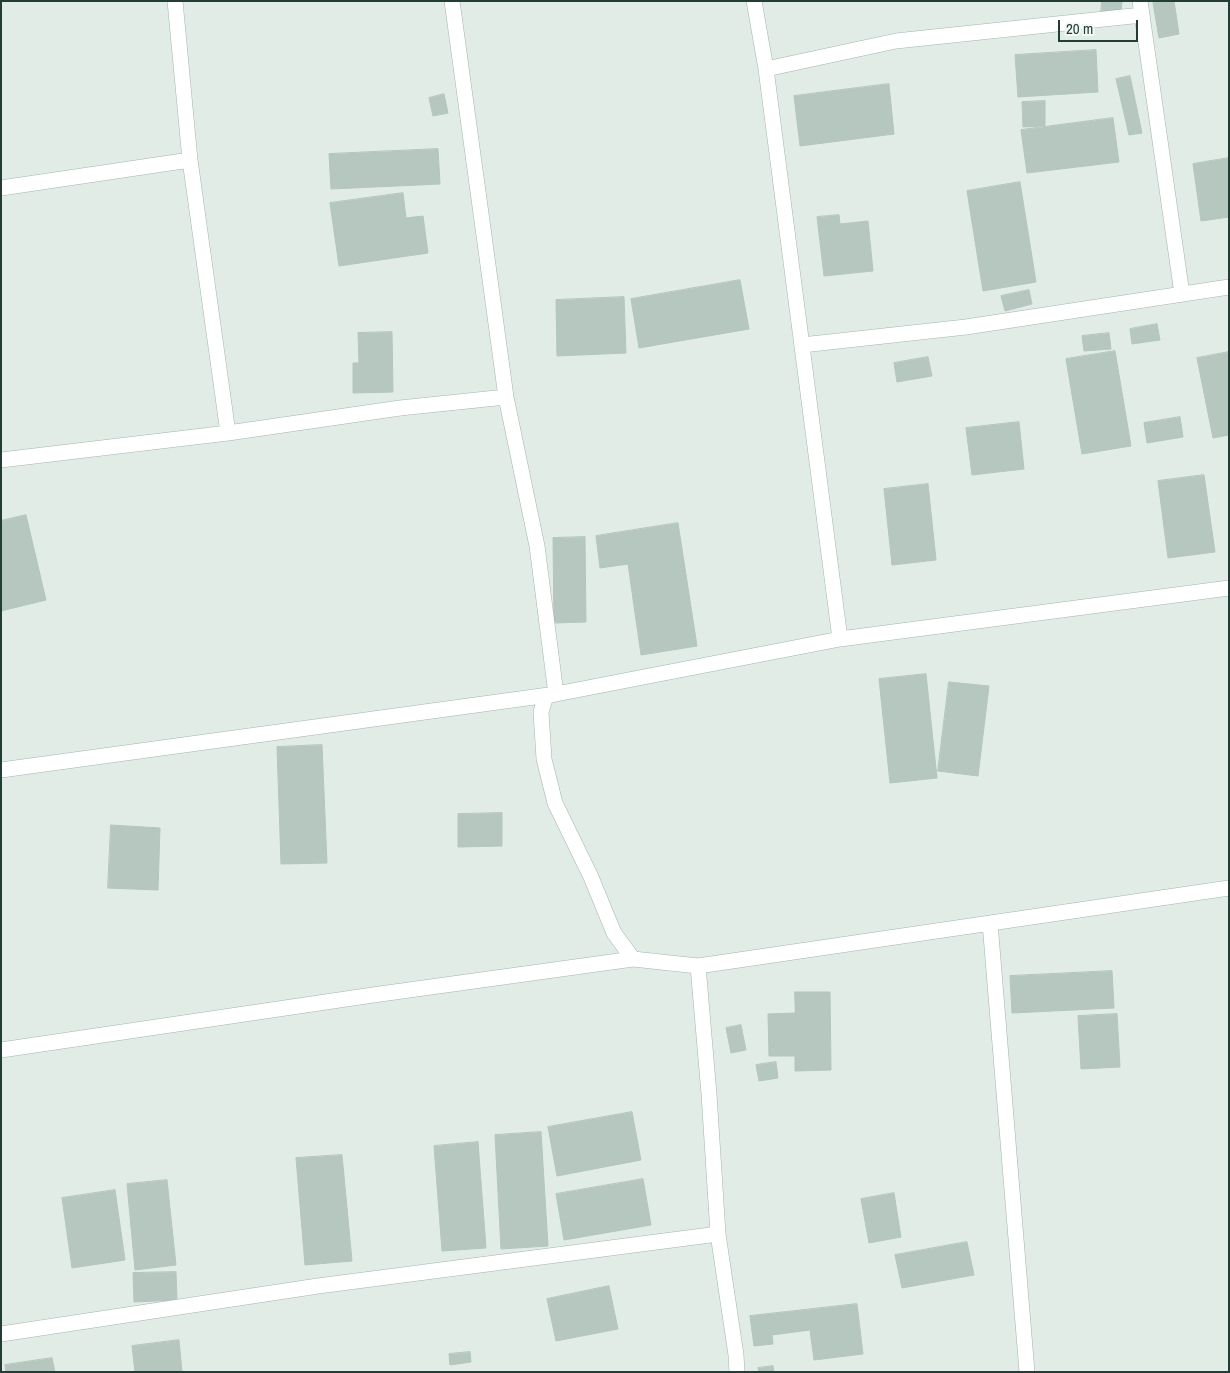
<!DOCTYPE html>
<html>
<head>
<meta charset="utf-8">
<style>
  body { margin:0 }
  #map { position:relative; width:1230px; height:1373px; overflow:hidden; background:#e1ece7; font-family:"Archivo Narrow",sans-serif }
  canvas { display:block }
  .frame { position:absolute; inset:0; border:2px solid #213d35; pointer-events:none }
  .scale { position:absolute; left:1058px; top:20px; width:80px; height:22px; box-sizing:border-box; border:2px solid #213d35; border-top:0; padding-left:6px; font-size:15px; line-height:18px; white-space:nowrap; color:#213d35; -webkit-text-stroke:4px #f2f8f5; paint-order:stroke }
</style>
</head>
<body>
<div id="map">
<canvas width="1230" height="1373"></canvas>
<div class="frame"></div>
<div class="scale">20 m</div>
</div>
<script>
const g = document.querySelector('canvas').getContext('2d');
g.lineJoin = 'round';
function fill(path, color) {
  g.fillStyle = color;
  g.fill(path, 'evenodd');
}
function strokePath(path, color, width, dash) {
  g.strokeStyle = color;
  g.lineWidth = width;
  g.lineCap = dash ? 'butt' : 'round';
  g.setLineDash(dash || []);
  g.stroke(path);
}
const building = new Path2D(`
  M 1102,1 L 1122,1 L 1121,14 L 1101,13 Z
  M 1160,1 L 1174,1 L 1179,34 L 1159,38 L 1153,3 Z
  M 1096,50 L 1098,92 L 1018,97 L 1015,55 Z
  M 1130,76 L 1142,133 L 1129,135 L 1116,79 Z
  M 889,84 L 894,134 L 800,146 L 794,96 Z
  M 444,94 L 448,113 L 433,116 L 429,98 Z
  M 1045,101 L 1045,126 L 1023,127 L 1022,102 Z
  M 1113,118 L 1119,162 L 1027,173 L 1021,130 Z
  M 438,149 L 440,184 L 331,189 L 329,154 Z
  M 1229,158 L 1229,217 L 1201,221 L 1193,164 Z
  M 1020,182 L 1036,282 L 983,291 L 967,191 Z
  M 403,193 L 406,218 L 423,216 L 428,253 L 339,266 L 330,203 Z
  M 839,215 L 840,224 L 868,221 L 873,271 L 824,276 L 817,217 Z
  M 740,280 L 749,329 L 639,348 L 631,299 Z
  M 1029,290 L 1032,304 L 1005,311 L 1001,296 Z
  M 624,297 L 626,353 L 557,356 L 556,300 Z
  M 1157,324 L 1160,340 L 1132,344 L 1130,329 Z
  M 392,332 L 393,392 L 353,393 L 353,363 L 359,363 L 358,333 Z
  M 1109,333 L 1111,349 L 1084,351 L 1082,336 Z
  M 1115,351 L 1131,446 L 1082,454 L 1066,359 Z
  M 1229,352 L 1229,435 L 1213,438 L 1197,358 Z
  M 928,357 L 932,376 L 897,382 L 894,363 Z
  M 1180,417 L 1183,437 L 1147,443 L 1144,423 Z
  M 1019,422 L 1024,469 L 972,475 L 966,428 Z
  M 1204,475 L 1215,552 L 1168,558 L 1158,481 Z
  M 928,484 L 936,560 L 892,565 L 884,489 Z
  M 26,515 L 46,600 L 1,611 L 1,521 Z
  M 678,523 L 697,646 L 641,655 L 628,564 L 600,568 L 596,536 Z
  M 585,537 L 586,622 L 554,623 L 553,538 Z
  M 926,674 L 937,778 L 890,783 L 879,679 Z
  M 949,682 L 989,686 L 978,776 L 938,771 Z
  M 322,745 L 327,863 L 281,864 L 277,747 Z
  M 502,813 L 502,846 L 458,847 L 458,814 Z
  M 111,825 L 160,828 L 158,890 L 108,888 Z
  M 1112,971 L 1114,1008 L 1012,1013 L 1010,976 Z
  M 795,992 L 830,992 L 831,1070 L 795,1071 L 795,1056 L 769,1056 L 768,1014 L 795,1013 Z
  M 1117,1014 L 1120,1067 L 1081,1069 L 1078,1016 Z
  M 741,1025 L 746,1050 L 731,1053 L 726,1028 Z
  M 776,1062 L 778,1078 L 759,1081 L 756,1065 Z
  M 632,1112 L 641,1160 L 557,1176 L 548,1127 Z
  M 541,1132 L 548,1246 L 501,1249 L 495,1135 Z
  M 478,1142 L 486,1248 L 442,1251 L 434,1146 Z
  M 342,1155 L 352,1261 L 305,1265 L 296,1158 Z
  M 643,1179 L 651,1225 L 564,1240 L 556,1194 Z
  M 167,1180 L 176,1265 L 135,1270 L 127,1184 Z
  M 115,1190 L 125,1260 L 72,1268 L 62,1198 Z
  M 894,1193 L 901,1237 L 869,1243 L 861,1199 Z
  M 967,1242 L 974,1275 L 902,1288 L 895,1255 Z
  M 176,1272 L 177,1300 L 134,1302 L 133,1273 Z
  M 609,1286 L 618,1329 L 556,1341 L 547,1299 Z
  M 857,1304 L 863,1354 L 814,1360 L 810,1330 L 772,1335 L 773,1344 L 754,1346 L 750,1316 Z
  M 179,1340 L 182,1372 L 135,1372 L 132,1346 Z
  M 470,1352 L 471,1362 L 450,1365 L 449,1354 Z
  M 52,1358 L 55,1372 L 6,1372 L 5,1365 Z
  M 773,1366 L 774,1372 L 759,1372 L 758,1368 Z`);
const minor = new Path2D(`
  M 175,1 L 190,160 L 228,433
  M 452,1 L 506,397 L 537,546 L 556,694 L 546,696 L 541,712 L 544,759 L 555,803 L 591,877 L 614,933 L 633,959
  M 754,1 L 766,69 L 840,639
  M 1140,1 L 1182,294
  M 766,69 L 896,41 L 1142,15
  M 1,188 L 190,160
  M 802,345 L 966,327 L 1229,287
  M 1,460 L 228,433 L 400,408 L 506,397
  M 1,770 L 556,694 L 840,639 L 1229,588
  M 990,923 L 1027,1372
  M 698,966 L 709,1094 L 718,1234 L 736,1355 L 737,1372
  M 1,1050 L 373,995 L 633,959 L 698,966 L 1229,888
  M 1,1334 L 318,1286 L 718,1234`);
fill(building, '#b6c7c0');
strokePath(building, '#b3c6be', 1);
strokePath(minor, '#a4b4ae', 16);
strokePath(minor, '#fff', 15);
</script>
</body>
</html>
